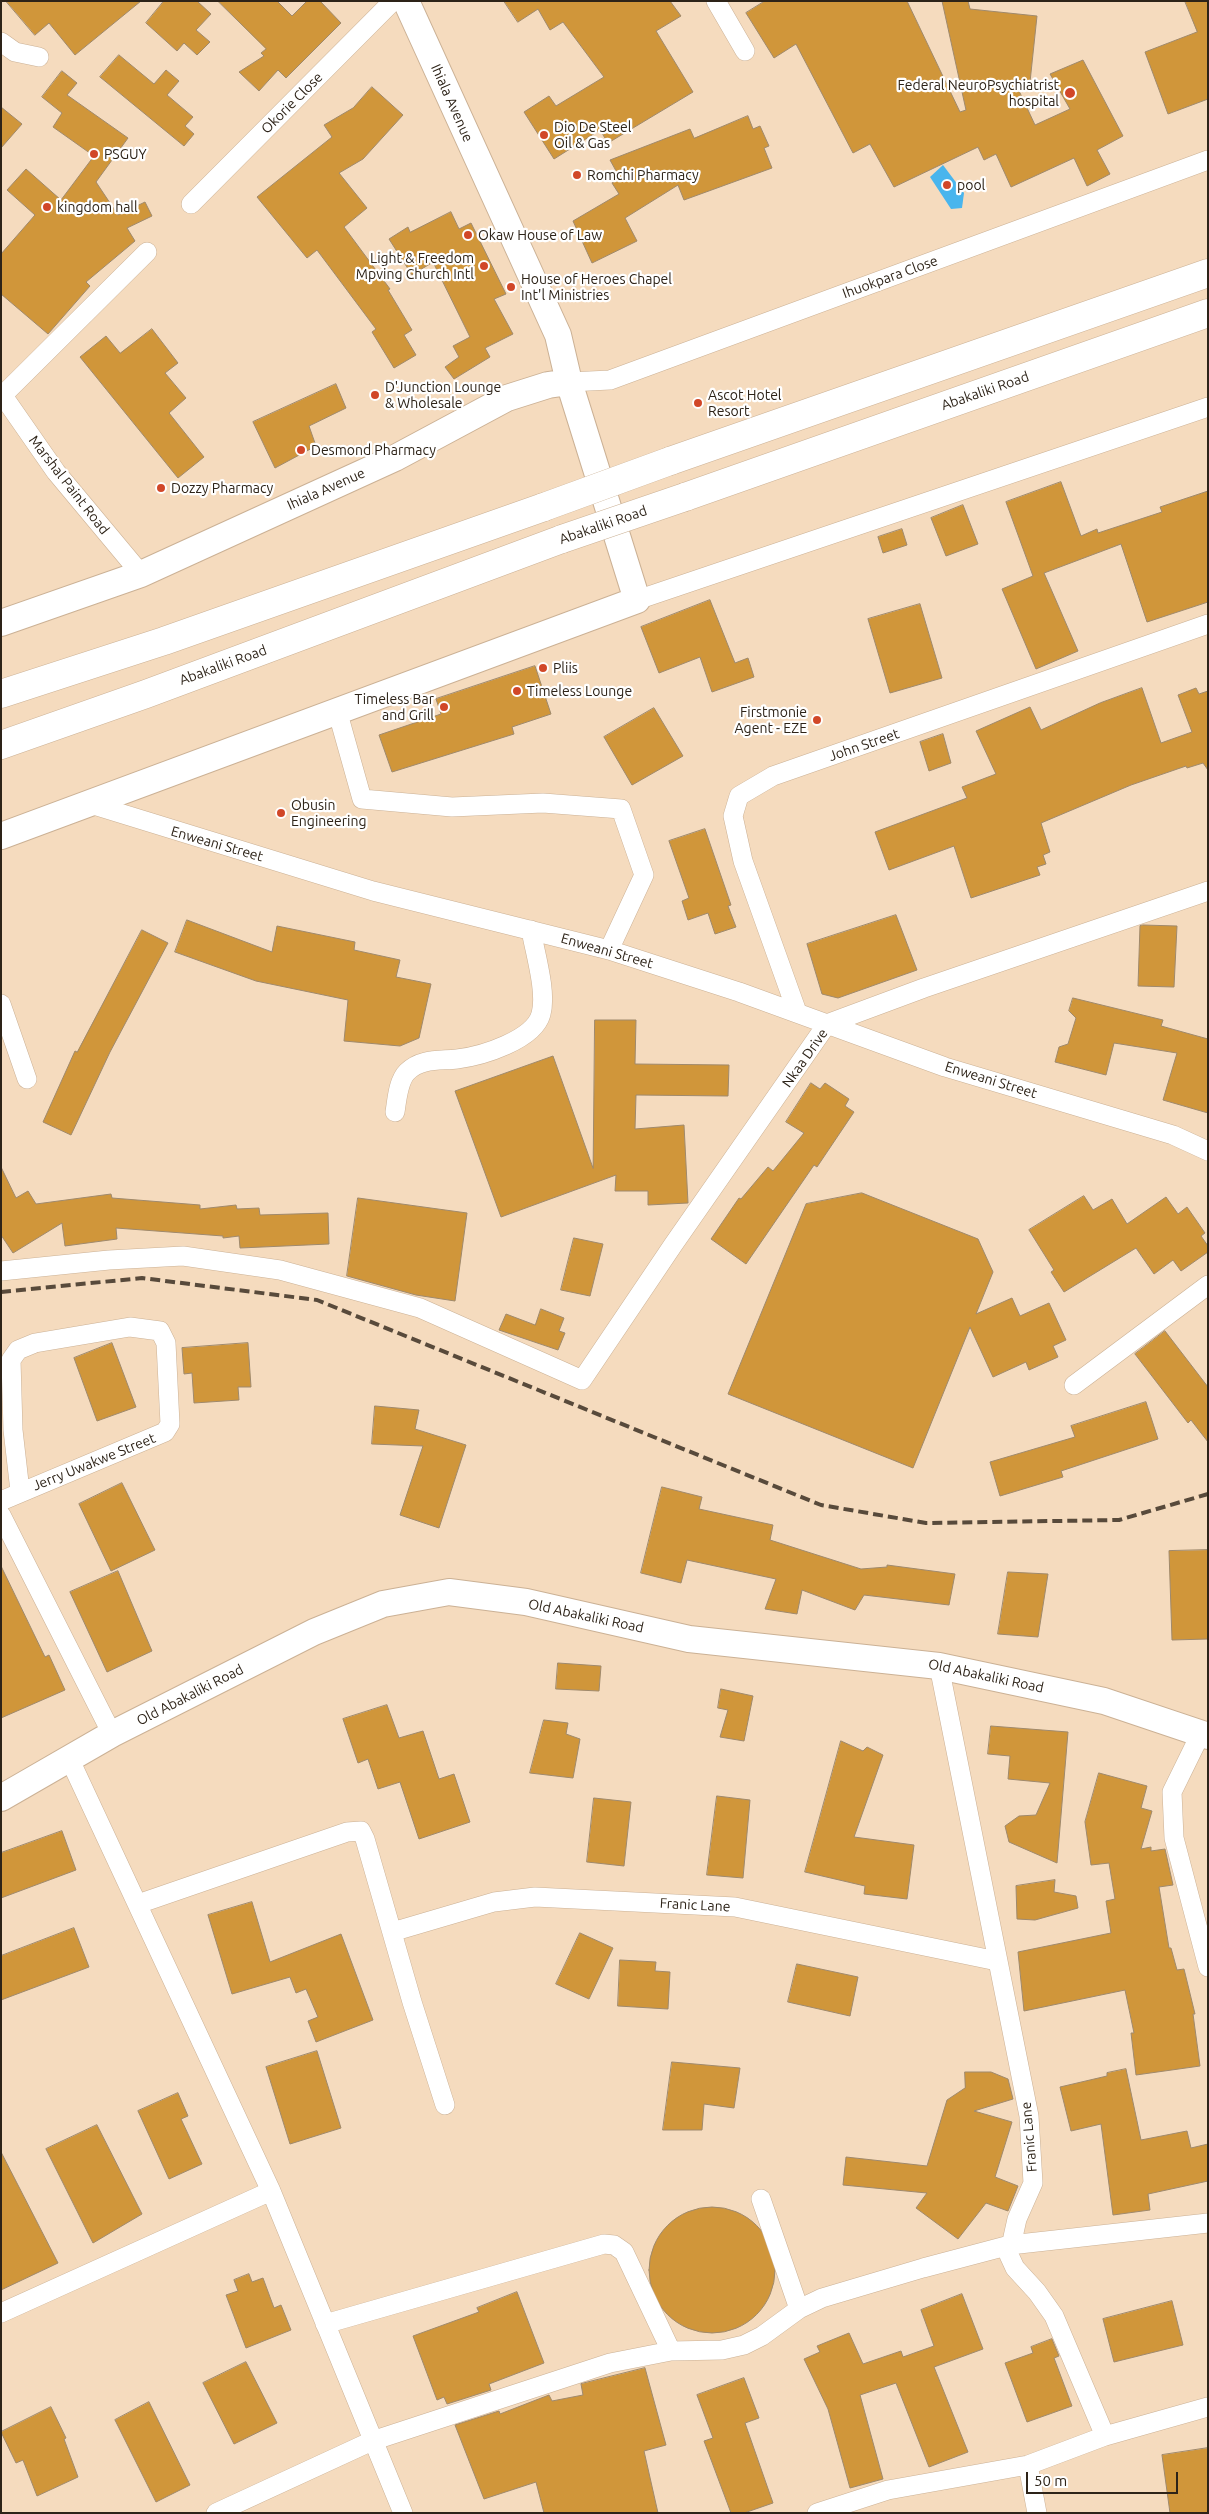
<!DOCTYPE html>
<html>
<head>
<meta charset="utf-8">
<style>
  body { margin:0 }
  #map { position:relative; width:1209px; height:2514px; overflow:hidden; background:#f5dbbe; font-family:Ubuntu,sans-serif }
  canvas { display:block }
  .frame { position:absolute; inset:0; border:2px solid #2d2318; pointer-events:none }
  .scale { position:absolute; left:1026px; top:2472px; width:152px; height:22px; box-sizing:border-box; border:2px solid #2d2318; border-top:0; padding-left:6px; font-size:15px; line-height:18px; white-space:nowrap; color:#2d2318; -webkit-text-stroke:4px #fff; paint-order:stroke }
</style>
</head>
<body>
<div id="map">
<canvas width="1209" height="2514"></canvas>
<div class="frame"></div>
<div class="scale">50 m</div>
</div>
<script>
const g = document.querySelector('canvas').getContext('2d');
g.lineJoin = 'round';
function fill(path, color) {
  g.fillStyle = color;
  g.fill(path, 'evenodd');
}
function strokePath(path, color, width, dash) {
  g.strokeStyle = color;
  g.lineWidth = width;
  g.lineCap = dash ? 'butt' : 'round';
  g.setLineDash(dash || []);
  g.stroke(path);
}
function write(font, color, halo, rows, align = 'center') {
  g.font = font + ' Ubuntu,sans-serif';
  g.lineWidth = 4.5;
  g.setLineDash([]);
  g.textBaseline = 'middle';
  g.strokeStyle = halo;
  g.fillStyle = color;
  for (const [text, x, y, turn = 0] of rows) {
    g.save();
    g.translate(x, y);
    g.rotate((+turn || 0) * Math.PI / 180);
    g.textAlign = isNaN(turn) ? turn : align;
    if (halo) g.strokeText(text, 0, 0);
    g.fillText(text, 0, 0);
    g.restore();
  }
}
const water = new Path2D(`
  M 943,165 L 964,193 L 962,208 L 951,209 L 930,177 Z`);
const building = new Path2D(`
  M 6,1 L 141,1 L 75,55 L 49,23 L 35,35 Z
  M 164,1 L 197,1 L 211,14 L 196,30 L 210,42 L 197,55 L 184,43 L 177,51 L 146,23 Z
  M 218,1 L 277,1 L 292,16 L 307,1 L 320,1 L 341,23 L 286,78 L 278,70 L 259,91 L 239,72 L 264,56 L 261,53 L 266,49 Z
  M 504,1 L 670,1 L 681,16 L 656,31 L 693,92 L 608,143 L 600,130 L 554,159 L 524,112 L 549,96 L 556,106 L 604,77 L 563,22 L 550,30 L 538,9 L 518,22 Z
  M 765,1 L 907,1 L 960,112 L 966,110 L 942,1 L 968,1 L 970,9 L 1037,16 L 1030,82 L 1014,80 L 1035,125 L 1070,109 L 1050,74 L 1083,60 L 1123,136 L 1097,150 L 1110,174 L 1087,186 L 1074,158 L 1011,187 L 996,154 L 984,160 L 978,147 L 894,187 L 870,144 L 853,153 L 796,44 L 774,58 L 746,13 Z
  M 1185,1 L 1208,1 L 1208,99 L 1168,114 L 1145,52 L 1197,32 Z
  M 119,55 L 154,84 L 166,70 L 179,81 L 167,95 L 193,117 L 185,126 L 194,134 L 184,146 L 100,77 Z
  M 62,71 L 77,83 L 67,95 L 128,138 L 96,182 L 118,215 L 145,202 L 152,216 L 127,228 L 135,241 L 86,282 L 90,286 L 48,334 L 1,294 L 1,254 L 35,215 L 7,190 L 26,169 L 61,200 L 94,156 L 53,127 L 62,113 L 42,97 Z
  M 372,87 L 403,115 L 363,159 L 339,173 L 367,208 L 344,227 L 390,289 L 388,290 L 412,330 L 404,335 L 416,355 L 394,368 L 372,332 L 376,329 L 317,250 L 307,258 L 257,197 L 332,137 L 324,125 L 353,108 Z
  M 1,107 L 22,124 L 1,148 Z
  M 748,116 L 753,129 L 760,126 L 769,146 L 764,148 L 772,168 L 684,200 L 678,185 L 625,218 L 637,241 L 592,263 L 573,221 L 619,194 L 612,183 L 620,178 L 610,160 L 690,129 L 694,138 Z
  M 451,212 L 459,229 L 471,223 L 506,294 L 494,299 L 513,334 L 485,348 L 490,357 L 454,379 L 445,367 L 459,357 L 453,346 L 470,337 L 433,262 L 412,275 L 389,239 L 408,227 L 410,232 Z
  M 152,329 L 178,363 L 165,373 L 186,398 L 169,413 L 204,457 L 178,478 L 80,357 L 106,336 L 120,353 Z
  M 336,384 L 346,408 L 309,426 L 316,446 L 275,468 L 253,422 Z
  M 1061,482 L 1081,536 L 1097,529 L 1098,533 L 1162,512 L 1160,507 L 1208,491 L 1208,602 L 1147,622 L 1121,544 L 1044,573 L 1078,651 L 1036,669 L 1002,589 L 1033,576 L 1006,502 Z
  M 963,505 L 978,544 L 946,556 L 931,518 Z
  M 902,529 L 907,545 L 883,553 L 878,537 Z
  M 710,600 L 735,663 L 748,658 L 754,677 L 712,692 L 700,657 L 659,673 L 641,627 Z
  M 920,604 L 942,678 L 890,693 L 868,619 Z
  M 535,666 L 551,714 L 512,727 L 514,734 L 392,772 L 379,735 L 441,714 L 436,699 Z
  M 1142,688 L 1161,743 L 1192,732 L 1178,695 L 1196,688 L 1199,694 L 1208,691 L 1208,770 L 1203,763 L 1187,768 L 1186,766 L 1131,785 L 1041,823 L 1050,852 L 1043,855 L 1046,864 L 1037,867 L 1040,875 L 971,898 L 954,846 L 889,870 L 875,832 L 967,798 L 962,787 L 996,774 L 976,731 L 1030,707 L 1041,730 L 1100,703 Z
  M 654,708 L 683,756 L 632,785 L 604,737 Z
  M 943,734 L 951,763 L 929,771 L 920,742 Z
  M 705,829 L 731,905 L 728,906 L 736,927 L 715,934 L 708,913 L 688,920 L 682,901 L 689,898 L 669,841 Z
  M 896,915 L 917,970 L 838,998 L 822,994 L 807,944 Z
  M 187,920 L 272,952 L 277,926 L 355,942 L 354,950 L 400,960 L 396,977 L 431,984 L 419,1038 L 400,1046 L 344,1041 L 348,1000 L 256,981 L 175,952 Z
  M 1143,925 L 1177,926 L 1174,987 L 1138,986 L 1140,926 Z
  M 142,930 L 168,943 L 110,1052 L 71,1135 L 43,1122 L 75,1051 L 77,1052 Z
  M 1073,998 L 1163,1020 L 1161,1026 L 1208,1039 L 1208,1113 L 1163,1100 L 1177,1053 L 1114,1043 L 1106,1075 L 1055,1062 L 1059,1047 L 1068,1044 L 1076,1018 L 1069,1011 Z
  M 595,1020 L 636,1020 L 635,1064 L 729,1065 L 728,1096 L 636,1095 L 635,1129 L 684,1125 L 688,1203 L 648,1205 L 648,1191 L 615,1191 L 616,1175 L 501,1217 L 455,1091 L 553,1056 L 593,1168 Z
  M 811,1083 L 820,1089 L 825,1083 L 849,1099 L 845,1106 L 854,1112 L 817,1167 L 814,1165 L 746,1264 L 711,1239 L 739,1198 L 741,1199 L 768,1167 L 773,1171 L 804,1133 L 786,1122 Z
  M 1,1167 L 16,1198 L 28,1191 L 36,1204 L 111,1194 L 112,1198 L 200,1205 L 200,1209 L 236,1205 L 237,1209 L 259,1208 L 260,1215 L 328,1213 L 329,1244 L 240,1248 L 239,1236 L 223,1238 L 223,1236 L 116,1228 L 117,1239 L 65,1246 L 62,1223 L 13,1253 L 1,1235 Z
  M 862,1193 L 978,1239 L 993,1272 L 976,1314 L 1012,1298 L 1020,1316 L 1049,1303 L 1066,1340 L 1053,1346 L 1058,1357 L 1029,1370 L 1026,1362 L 993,1377 L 970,1327 L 913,1468 L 728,1394 L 806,1204 Z
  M 1084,1196 L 1093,1210 L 1112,1199 L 1127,1224 L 1166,1197 L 1178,1214 L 1187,1207 L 1205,1233 L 1201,1236 L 1208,1246 L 1208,1252 L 1181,1271 L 1173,1260 L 1154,1274 L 1136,1248 L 1064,1292 L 1051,1272 L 1054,1270 L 1029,1230 Z
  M 358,1198 L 467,1213 L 455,1301 L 416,1295 L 347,1276 Z
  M 574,1238 L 603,1244 L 590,1296 L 561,1290 Z
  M 541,1309 L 564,1318 L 559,1331 L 565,1333 L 558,1350 L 499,1330 L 506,1314 L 535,1325 Z
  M 1165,1331 L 1208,1387 L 1208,1442 L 1191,1420 L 1188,1423 L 1135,1354 Z
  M 112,1343 L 136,1407 L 97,1421 L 74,1358 Z
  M 248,1343 L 251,1387 L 238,1387 L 239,1400 L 194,1403 L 192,1373 L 184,1374 L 182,1348 Z
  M 1146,1402 L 1158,1439 L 1061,1471 L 1063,1477 L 1000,1496 L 990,1462 L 1075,1437 L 1071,1426 Z
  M 375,1406 L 419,1410 L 415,1429 L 466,1445 L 439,1528 L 400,1515 L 423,1446 L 372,1444 Z
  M 122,1483 L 155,1550 L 111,1571 L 79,1504 Z
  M 662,1487 L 702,1497 L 699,1509 L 773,1525 L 770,1540 L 861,1569 L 887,1567 L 887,1565 L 955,1574 L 949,1605 L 864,1595 L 855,1610 L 802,1590 L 797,1614 L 765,1609 L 776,1579 L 687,1560 L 681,1583 L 641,1573 Z
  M 1208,1550 L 1208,1639 L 1172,1640 L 1169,1551 Z
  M 1,1566 L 45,1657 L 49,1655 L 65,1690 L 1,1718 Z
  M 118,1571 L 152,1651 L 107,1672 L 70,1592 Z
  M 1008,1572 L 1048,1574 L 1038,1637 L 998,1634 Z
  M 558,1663 L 601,1666 L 599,1691 L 556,1689 Z
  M 721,1689 L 753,1696 L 744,1741 L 720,1737 L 728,1710 L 718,1708 Z
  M 387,1705 L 399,1738 L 423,1731 L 439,1779 L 454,1774 L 470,1822 L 419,1839 L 400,1782 L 378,1789 L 368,1759 L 358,1763 L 343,1719 Z
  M 544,1720 L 568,1723 L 566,1734 L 580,1739 L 573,1778 L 530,1773 Z
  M 991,1726 L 1068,1732 L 1057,1863 L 1009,1842 L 1005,1826 L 1019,1816 L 1036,1815 L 1050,1783 L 1008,1779 L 1010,1756 L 988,1754 Z
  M 841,1741 L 863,1751 L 867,1747 L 883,1755 L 854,1837 L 914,1845 L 907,1899 L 864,1894 L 865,1886 L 805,1872 Z
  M 1099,1773 L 1147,1786 L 1141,1808 L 1152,1811 L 1141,1849 L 1151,1847 L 1151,1851 L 1165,1849 L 1173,1885 L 1159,1887 L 1169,1948 L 1171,1948 L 1177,1970 L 1184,1969 L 1195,2014 L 1193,2014 L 1200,2066 L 1136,2075 L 1131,2033 L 1134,2033 L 1125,1990 L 1024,2011 L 1018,1952 L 1111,1933 L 1106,1901 L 1115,1899 L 1109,1863 L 1091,1865 L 1085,1822 Z
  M 717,1796 L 750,1800 L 743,1878 L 707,1875 Z
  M 594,1798 L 631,1802 L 624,1866 L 587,1862 Z
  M 62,1831 L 76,1870 L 1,1898 L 1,1853 Z
  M 1055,1880 L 1054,1892 L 1076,1896 L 1078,1908 L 1035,1920 L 1017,1919 L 1016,1886 Z
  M 252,1902 L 270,1962 L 341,1934 L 373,2020 L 316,2042 L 308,2021 L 318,2017 L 306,1989 L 296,1993 L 290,1977 L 232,1994 L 208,1915 Z
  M 74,1928 L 89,1967 L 1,2000 L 1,1956 Z
  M 580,1933 L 613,1948 L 589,1999 L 556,1984 Z
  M 620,1960 L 656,1962 L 655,1971 L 670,1972 L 668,2009 L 618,2006 Z
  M 797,1964 L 858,1977 L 850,2016 L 788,2002 Z
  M 317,2051 L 341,2128 L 290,2144 L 266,2067 Z
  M 672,2062 L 740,2068 L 734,2108 L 704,2104 L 702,2130 L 663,2130 Z
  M 1126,2069 L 1141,2140 L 1187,2131 L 1191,2148 L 1208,2144 L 1208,2181 L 1148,2194 L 1150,2210 L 1113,2215 L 1101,2124 L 1071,2131 L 1060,2087 L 1107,2076 L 1107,2073 Z
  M 965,2072 L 991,2072 L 1008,2079 L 1013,2099 L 974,2111 L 1012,2122 L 995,2177 L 1018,2186 L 1008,2211 L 986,2203 L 958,2239 L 916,2208 L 927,2193 L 843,2185 L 846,2157 L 927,2166 L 947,2100 L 965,2088 Z
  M 178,2093 L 188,2116 L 181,2119 L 202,2164 L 169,2179 L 138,2111 Z
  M 97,2125 L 142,2214 L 93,2243 L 46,2149 Z
  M 1,2152 L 58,2263 L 1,2290 Z
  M649 2270a63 63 0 1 1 126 0a63 63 0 1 1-126 0Z
  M 249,2274 L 252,2282 L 263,2278 L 274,2308 L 281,2305 L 291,2330 L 246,2348 L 226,2295 L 238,2291 L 234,2280 Z
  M 517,2292 L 544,2363 L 489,2384 L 491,2390 L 447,2404 L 444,2397 L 437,2400 L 413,2336 L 479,2312 L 477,2308 Z
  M 962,2294 L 983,2349 L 934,2367 L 968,2452 L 929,2467 L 896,2383 L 860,2395 L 883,2479 L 850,2488 L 828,2409 L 804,2359 L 820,2352 L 817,2346 L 849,2333 L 863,2364 L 901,2351 L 903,2357 L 934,2346 L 921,2310 Z
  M 1172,2301 L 1183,2345 L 1114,2362 L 1103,2319 Z
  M 1052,2339 L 1059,2356 L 1054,2358 L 1072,2406 L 1027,2422 L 1005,2363 L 1033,2353 L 1031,2347 Z
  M 246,2362 L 277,2423 L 234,2444 L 203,2383 Z
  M 645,2368 L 666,2445 L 644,2451 L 658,2513 L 544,2513 L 536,2482 L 484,2499 L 455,2425 L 499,2411 L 500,2414 L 549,2395 L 552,2401 L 583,2395 L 581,2384 Z
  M 744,2378 L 759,2418 L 745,2423 L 773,2503 L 744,2513 L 731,2513 L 704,2441 L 713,2438 L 697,2395 Z
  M 149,2402 L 190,2485 L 156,2502 L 115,2420 Z
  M 51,2407 L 66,2438 L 64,2439 L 78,2477 L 37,2496 L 23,2460 L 16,2463 L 1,2432 Z
  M 1208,2448 L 1208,2513 L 1170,2513 L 1162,2455 Z`);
const minor = new Path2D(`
  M 716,1 L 745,51
  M 1,42 L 15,52 L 39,57
  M 191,204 L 393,1
  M 569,382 L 610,380 L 1208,160
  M 1,393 L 56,472 L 141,574
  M 3,395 L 147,252
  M 637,600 L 1208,407
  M 337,710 L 362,799 L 452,807 L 543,803 L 621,809 L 644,875 L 609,950
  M 87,803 L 373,891 L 609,950 L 739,992 L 945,1067 L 1173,1135 L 1208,1151
  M 1,1004 L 27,1079
  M 797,1012 L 743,861 L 733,816 L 739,796 L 773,776 L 1208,624
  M 395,1112 C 397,1100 398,1081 407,1072 C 421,1058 440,1061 457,1059 C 482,1056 534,1040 541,1014 C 547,992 535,953 531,930
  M 1,1271 L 109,1260 L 183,1256 L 280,1270 L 420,1308 L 582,1380 L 673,1245 L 827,1024 L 924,988 L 1208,891
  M 1074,1385 L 1208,1285
  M 1,1501 L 165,1432 L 170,1424 L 166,1343 L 160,1331 L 130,1327 L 35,1343 L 18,1350 L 11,1360 L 13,1430 L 20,1491
  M 1,1515 L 112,1734
  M 939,1666 L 1029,2116 L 1033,2183 L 1017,2219 L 1009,2255 L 1015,2268 L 1037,2292 L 1054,2316 L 1105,2436
  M 1201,1733 L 1172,1792 L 1174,1838 L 1208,1967
  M 70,1760 L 271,2191 L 403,2513
  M 138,1904 L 347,1832 L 361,1831 L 365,1839 L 412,2002 L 445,2105
  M 392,1932 L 494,1902 L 535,1897 L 735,1907 L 997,1961
  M 761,2199 L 799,2309
  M 1,2313 L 271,2191
  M 325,2324 L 604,2244 L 614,2245 L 624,2252 L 671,2351
  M 1028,2465 L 1037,2513
  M 216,2513 L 372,2441 L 610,2363 L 671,2351 L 722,2350 L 744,2345 L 762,2336 L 799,2309 L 822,2298 L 923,2268 L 1010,2245 L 1208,2223
  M 817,2513 L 888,2490 L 1028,2465 L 1105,2436 L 1208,2407`);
const secondary = new Path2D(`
  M 1,623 L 141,574 L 395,458 L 507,398 L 548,385 L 569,382
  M 1,836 L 637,600 L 569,382 L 558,335 L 406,1
  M 1,1798 L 112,1734 L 314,1632 L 383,1604 L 449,1592 L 526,1602 L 689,1639 L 939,1666 L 1104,1701 L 1208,1736`);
const trunk = new Path2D(`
  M 670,461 L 1208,273
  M 685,497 L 1208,313
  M 1,694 L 164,641 L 544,507
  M 1,745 L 146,694 L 562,539`);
const rail = new Path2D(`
  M 1,1292 L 142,1278 L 317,1300 L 821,1505 L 926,1523 L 1119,1520 L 1208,1494`);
const trunkBridge = new Path2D(`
  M 544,507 L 670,461
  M 562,539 L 685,497`);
const markers = [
  [1070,93,6,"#d14728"],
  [544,135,5,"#d14728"],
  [94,154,5,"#d14728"],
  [577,175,5,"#d14728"],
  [947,185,5,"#d14728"],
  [47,207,5,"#d14728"],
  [468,235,5,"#d14728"],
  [484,266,5,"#d14728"],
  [511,287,5,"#d14728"],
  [375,395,5,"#d14728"],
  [698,403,5,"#d14728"],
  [301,450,5,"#d14728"],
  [161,488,5,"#d14728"],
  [543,668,5,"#d14728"],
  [517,691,5,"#d14728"],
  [444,707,5,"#d14728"],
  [817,720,5,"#d14728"],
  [281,813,5,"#d14728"]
];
const poiNames = [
  ["Federal NeuroPsychiatrist",1059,85,"right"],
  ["hospital",1059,101,"right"],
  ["Dio De Steel",554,127],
  ["Oil & Gas",554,143],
  ["PSGUY",104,154],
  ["Romchi Pharmacy",587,175],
  ["pool",957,185],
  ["kingdom hall",57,207],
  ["Okaw House of Law",478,235],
  ["Light & Freedom",474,258,"right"],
  ["Mpving Church Intl",474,274,"right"],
  ["House of Heroes Chapel",521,279],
  ["Int'l Ministries",521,295],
  ["D'Junction Lounge",385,387],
  ["& Wholesale",385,403],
  ["Ascot Hotel",708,395],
  ["Resort",708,411],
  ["Desmond Pharmacy",311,450],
  ["Dozzy Pharmacy",171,488],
  ["Pliis",553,668],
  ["Timeless Lounge",527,691],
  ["Timeless Bar",434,699,"right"],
  ["and Grill",434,715,"right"],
  ["Firstmonie",807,712,"right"],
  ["Agent - EZE",807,728,"right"],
  ["Obusin",291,805],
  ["Engineering",291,821]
];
const streetNames = [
  ["Okorie Close",292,103,-45],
  ["Ihiala Avenue",452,103,66],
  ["Ihuokpara Close",890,277,-20],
  ["Abakaliki Road",985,391,-19],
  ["Marshal Paint Road",69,485,52],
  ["Ihiala Avenue",326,489,-24],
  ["Abakaliki Road",603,525,-19],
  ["Abakaliki Road",223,665,-20],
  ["John Street",864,745,-19],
  ["Enweani Street",217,844,16],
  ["Enweani Street",607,951,16],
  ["Nkaa Drive",805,1058,-55],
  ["Enweani Street",991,1080,17],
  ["Jerry Uwakwe Street",94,1462,-22],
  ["Old Abakaliki Road",586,1616,12],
  ["Old Abakaliki Road",986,1676,12],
  ["Old Abakaliki Road",190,1695,-27],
  ["Franic Lane",695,1905,3],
  ["Franic Lane",1029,2137,-95]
];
fill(water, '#49b5ed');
fill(building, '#d0963a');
strokePath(building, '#9f896c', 1);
strokePath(minor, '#cbb195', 20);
strokePath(secondary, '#cbb195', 28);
strokePath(trunk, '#cbb195', 29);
strokePath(minor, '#fff', 19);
strokePath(secondary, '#fff', 26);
strokePath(trunk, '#fff', 28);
strokePath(rail, '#584a3b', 4, [10, 5]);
strokePath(trunkBridge, '#cbb195', 29, []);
strokePath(trunkBridge, '#fff', 28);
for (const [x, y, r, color] of markers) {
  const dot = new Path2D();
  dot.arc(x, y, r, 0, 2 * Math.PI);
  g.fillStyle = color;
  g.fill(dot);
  strokePath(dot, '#fff', 2);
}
write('14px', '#2d2318', '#fff', poiNames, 'left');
write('14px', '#2d2318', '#fff', streetNames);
</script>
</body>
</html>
